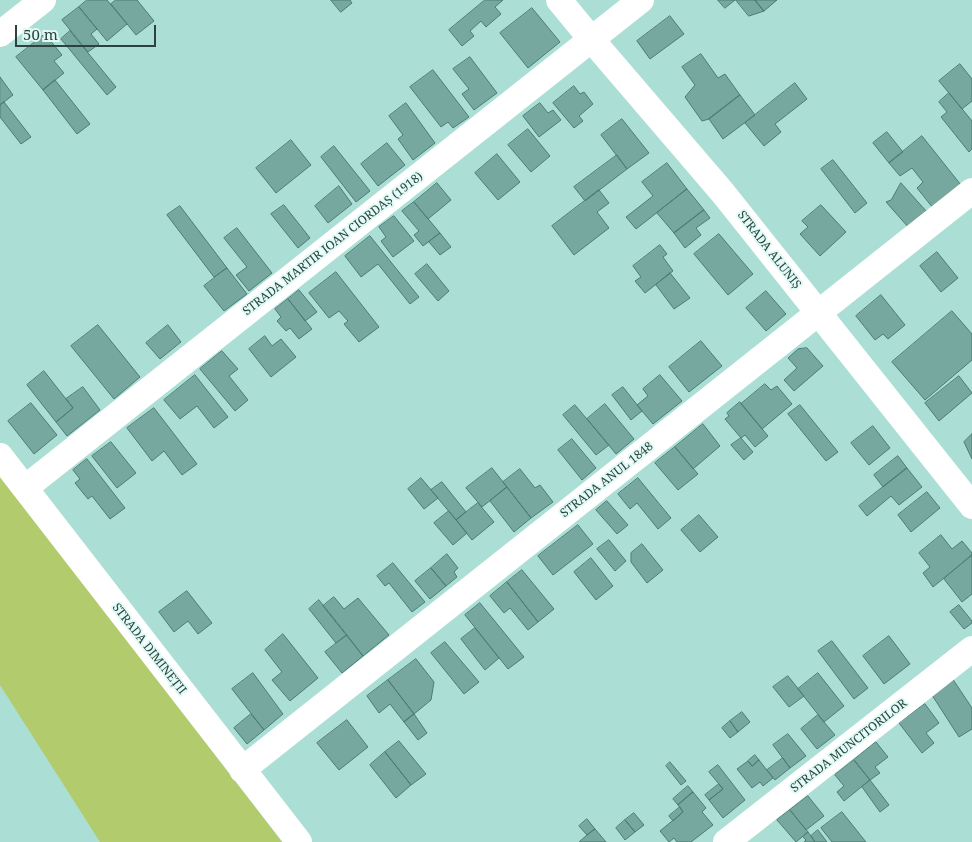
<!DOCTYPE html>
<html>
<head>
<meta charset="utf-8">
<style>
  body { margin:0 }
  #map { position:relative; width:972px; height:842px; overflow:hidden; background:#abdfd5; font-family:"Noto Serif",serif }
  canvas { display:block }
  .scale { position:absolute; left:15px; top:25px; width:141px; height:22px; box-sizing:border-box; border:2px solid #2c423e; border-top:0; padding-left:6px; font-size:15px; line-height:18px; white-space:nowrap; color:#2c423e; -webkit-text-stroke:4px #e0faf5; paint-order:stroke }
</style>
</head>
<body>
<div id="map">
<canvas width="972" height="842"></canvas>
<div class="scale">50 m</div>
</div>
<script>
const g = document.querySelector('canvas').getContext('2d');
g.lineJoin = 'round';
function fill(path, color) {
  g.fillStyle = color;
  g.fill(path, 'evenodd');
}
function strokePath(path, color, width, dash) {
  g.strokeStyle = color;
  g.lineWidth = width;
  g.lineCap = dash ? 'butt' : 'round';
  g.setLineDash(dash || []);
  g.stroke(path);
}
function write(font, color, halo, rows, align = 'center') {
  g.font = font + ' "Noto Serif",serif';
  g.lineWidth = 4;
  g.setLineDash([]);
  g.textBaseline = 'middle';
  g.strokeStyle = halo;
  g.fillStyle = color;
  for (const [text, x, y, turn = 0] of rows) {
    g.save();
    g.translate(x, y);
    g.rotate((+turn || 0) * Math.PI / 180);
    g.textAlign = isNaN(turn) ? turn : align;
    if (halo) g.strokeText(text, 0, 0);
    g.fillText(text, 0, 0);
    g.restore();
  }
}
const green = new Path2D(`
  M 0,475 L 282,842 L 100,842 L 0,685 Z`);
const building = new Path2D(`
  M 87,0 L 107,0 L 127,24 L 107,41 L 79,7 Z
  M 116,0 L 137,0 L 154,21 L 136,35 L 111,4 Z
  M 331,0 L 350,0 L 352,3 L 341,12 Z
  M 485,0 L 503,0 L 495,7 L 501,14 L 486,27 L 481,21 L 470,31 L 474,36 L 462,46 L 449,30 Z
  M 718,0 L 735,0 L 725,8 Z
  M 736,0 L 755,0 L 764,11 L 749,16 Z
  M 755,0 L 777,0 L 764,11 Z
  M 79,7 L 97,29 L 91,34 L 99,44 L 88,52 L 62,20 Z
  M 532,8 L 560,42 L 528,68 L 500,33 Z
  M 670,16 L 684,34 L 650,59 L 637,41 Z
  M 70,31 L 116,87 L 107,95 L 61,39 Z
  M 45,34 L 62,55 L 54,61 L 64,73 L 43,90 L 16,57 Z
  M 701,54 L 718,78 L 725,74 L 740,95 L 709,119 L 702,121 L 685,97 L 695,85 L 682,67 Z
  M 470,57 L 497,93 L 474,110 L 462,94 L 469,89 L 453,69 Z
  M 960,64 L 972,79 L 972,101 L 962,109 L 939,81 Z
  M 433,70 L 469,117 L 453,128 L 448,122 L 441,127 L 410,87 Z
  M 0,77 L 13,95 L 0,105 Z
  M 55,80 L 90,124 L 77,134 L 43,90 Z
  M 795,83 L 807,99 L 775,124 L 781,132 L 764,146 L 745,123 Z
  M 574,86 L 580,94 L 584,92 L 593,104 L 579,116 L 583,121 L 574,128 L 553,103 Z
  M 949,93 L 972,121 L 972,149 L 969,152 L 941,117 L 947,112 L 939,102 Z
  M 740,95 L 755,115 L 723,139 L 709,119 Z
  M 4,102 L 31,137 L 21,144 L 0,117 L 0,105 Z
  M 406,103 L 435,143 L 413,160 L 398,139 L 403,135 L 389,116 Z
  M 540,103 L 548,113 L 553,110 L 561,120 L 539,137 L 523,116 Z
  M 622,119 L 649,153 L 627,169 L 601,135 Z
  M 528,129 L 550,156 L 531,172 L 508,145 Z
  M 887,132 L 903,152 L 889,163 L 873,143 Z
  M 922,136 L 961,185 L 933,208 L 917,188 L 923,182 L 912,168 L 900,176 L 889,163 Z
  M 291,140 L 311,165 L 276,193 L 256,168 Z
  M 387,143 L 405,165 L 378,186 L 361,164 Z
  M 334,146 L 370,191 L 356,202 L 321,157 Z
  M 497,154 L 520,182 L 498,200 L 475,173 Z
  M 617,155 L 627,169 L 585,201 L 574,187 Z
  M 833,160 L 867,203 L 855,213 L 821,169 Z
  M 667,163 L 687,189 L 636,229 L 626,217 L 653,196 L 642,182 Z
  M 437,183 L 451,200 L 428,219 L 414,202 Z
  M 901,183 L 927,212 L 909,228 L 886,202 L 891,200 Z
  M 339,186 L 352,204 L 328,223 L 315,206 Z
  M 687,189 L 704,210 L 674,233 L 657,213 Z
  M 599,190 L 609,203 L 597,212 L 609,228 L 574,255 L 552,226 Z
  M 414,202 L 440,233 L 423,246 L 414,235 L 419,231 L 402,211 Z
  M 284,205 L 310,238 L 298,248 L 271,214 Z
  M 821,205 L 846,232 L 820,256 L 800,234 L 808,227 L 802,221 Z
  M 180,206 L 227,268 L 214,277 L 167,215 Z
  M 704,210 L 710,218 L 696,228 L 701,235 L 685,248 L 674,233 Z
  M 394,216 L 414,241 L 393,257 L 381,241 L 386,237 L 379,227 Z
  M 237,228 L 272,273 L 249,291 L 236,275 L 247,267 L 224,238 Z
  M 440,233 L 451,247 L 440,255 L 429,242 Z
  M 719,234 L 753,274 L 728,295 L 694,254 Z
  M 370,236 L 419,297 L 410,304 L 378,264 L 361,277 L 345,256 Z
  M 660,245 L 667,254 L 663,257 L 673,271 L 645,293 L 635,281 L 641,277 L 633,266 Z
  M 937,252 L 958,278 L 941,292 L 920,266 Z
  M 427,264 L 449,291 L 438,301 L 415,274 Z
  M 227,268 L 247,294 L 224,311 L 204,286 Z
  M 336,272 L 379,327 L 359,342 L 344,324 L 348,321 L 339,311 L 329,318 L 309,293 Z
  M 670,273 L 690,298 L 674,309 L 656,285 Z
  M 299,290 L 317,312 L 305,321 L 288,299 Z
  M 766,291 L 786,314 L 766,331 L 746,308 Z
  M 881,295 L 905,325 L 888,339 L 883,334 L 875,340 L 856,316 Z
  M 288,299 L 312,329 L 299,339 L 290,328 L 286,331 L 277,321 L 281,317 L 275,309 Z
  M 952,311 L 972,334 L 972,360 L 925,400 L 892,362 Z
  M 98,325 L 140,377 L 114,399 L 71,346 Z
  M 168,325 L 181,342 L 160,359 L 146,343 Z
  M 265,336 L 272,346 L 281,339 L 296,357 L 271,377 L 249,349 Z
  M 701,341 L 722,366 L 689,392 L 669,367 Z
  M 807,348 L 823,366 L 794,391 L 784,380 L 797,368 L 788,358 L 798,349 Z
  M 222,351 L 238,369 L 229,376 L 248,400 L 235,411 L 200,369 Z
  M 44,371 L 73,408 L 56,422 L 27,385 Z
  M 195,375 L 228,417 L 214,428 L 197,406 L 180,419 L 164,400 Z
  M 660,375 L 682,401 L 653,424 L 637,405 L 648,396 L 643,389 Z
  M 959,376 L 972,393 L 939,421 L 925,403 Z
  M 765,384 L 771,390 L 777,386 L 792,404 L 762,429 L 741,404 Z
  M 83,387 L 100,410 L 67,436 L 56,422 L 73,408 L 66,399 Z
  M 623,387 L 642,411 L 631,420 L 612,395 Z
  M 740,402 L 768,436 L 755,447 L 745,435 L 741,438 L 725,419 L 729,416 L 727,413 Z
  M 31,403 L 57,435 L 34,454 L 8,421 Z
  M 605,404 L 634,439 L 616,454 L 587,419 Z
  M 575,405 L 609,445 L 596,455 L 563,415 Z
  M 800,405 L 838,452 L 826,461 L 788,414 Z
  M 154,408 L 197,464 L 182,475 L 164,451 L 152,461 L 127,428 Z
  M 703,424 L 720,446 L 693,469 L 675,447 Z
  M 873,426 L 890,448 L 869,465 L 851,443 Z
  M 972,434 L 972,459 L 964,442 Z
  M 741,438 L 753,452 L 744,460 L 731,445 Z
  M 572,439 L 596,468 L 582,480 L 558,450 Z
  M 111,442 L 136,473 L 117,488 L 92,456 Z
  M 675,447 L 698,474 L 678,490 L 655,463 Z
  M 898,456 L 907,468 L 883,487 L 874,475 Z
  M 87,459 L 125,508 L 110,519 L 92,496 L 88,499 L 75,483 L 80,479 L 73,470 Z
  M 492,468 L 507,487 L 482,507 L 466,488 Z
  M 907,468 L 922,487 L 899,505 L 891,496 L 867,516 L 859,506 Z
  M 520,469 L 535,488 L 540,485 L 553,502 L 531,518 L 503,482 Z
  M 421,478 L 438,498 L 424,509 L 408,489 Z
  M 638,478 L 671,518 L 658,529 L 637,503 L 630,509 L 618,494 Z
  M 442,482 L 466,512 L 456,520 L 431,490 Z
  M 507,487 L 531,518 L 514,532 L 490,501 Z
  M 927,492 L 940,508 L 911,532 L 898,515 Z
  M 607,501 L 628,525 L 617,534 L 596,510 Z
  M 478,503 L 494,522 L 472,540 L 456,520 Z
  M 449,511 L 467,533 L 453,545 L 434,523 Z
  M 699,515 L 718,537 L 700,552 L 681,530 Z
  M 578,525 L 593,544 L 553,575 L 538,556 Z
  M 941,535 L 952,549 L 962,541 L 972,553 L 972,555 L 933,587 L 923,573 L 930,567 L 919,553 Z
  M 609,540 L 626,561 L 615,571 L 597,549 Z
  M 642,544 L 663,570 L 647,583 L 631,562 L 631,553 Z
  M 447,554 L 458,568 L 454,572 L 457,577 L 446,586 L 431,568 Z
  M 972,555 L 972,594 L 962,602 L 944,579 Z
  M 591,558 L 613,586 L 596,600 L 574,572 Z
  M 393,563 L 425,602 L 412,612 L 389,583 L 385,586 L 377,576 Z
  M 431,568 L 446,586 L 430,599 L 415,581 Z
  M 522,570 L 554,609 L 538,622 L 507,582 Z
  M 507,582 L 538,622 L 528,630 L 510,608 L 504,613 L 490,596 Z
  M 187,591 L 212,623 L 198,634 L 188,621 L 174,632 L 159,612 Z
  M 334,597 L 344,609 L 358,598 L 389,635 L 363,656 L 323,606 Z
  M 319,600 L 347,635 L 336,643 L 309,609 Z
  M 480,603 L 524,657 L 508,669 L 465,615 Z
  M 959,605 L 972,621 L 972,623 L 964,629 L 950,612 Z
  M 475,628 L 499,658 L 485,670 L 461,639 Z
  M 283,634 L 318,678 L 290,701 L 272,680 L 282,672 L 265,650 Z
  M 347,635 L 363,656 L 342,673 L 325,652 Z
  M 889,636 L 910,664 L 884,684 L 863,656 Z
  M 832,641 L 868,688 L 854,699 L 818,651 Z
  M 445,642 L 479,682 L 464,694 L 431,653 Z
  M 416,659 L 434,682 L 431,700 L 414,714 L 388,680 Z
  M 253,673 L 283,714 L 264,730 L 232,689 Z
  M 818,673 L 844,706 L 824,722 L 798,689 Z
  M 788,676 L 804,696 L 789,707 L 773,687 Z
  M 952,678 L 972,708 L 972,729 L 959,737 L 930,692 Z
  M 388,680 L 414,714 L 404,722 L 390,704 L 379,713 L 367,696 Z
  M 925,704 L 939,723 L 926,733 L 934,743 L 922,753 L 899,723 Z
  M 742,712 L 750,722 L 738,732 L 730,721 Z
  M 251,714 L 264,730 L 247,744 L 234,728 Z
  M 414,714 L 427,733 L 418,740 L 404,722 Z
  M 818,715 L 835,735 L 817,749 L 801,729 Z
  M 347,720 L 368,747 L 339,770 L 317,743 Z
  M 730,721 L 738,732 L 730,738 L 722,728 Z
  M 788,734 L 806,756 L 790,768 L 773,745 Z
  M 399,741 L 426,774 L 411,785 L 385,752 Z
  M 876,742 L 888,757 L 875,767 L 880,773 L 870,780 L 854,760 Z
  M 385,752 L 411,785 L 396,798 L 370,765 Z
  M 755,755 L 759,760 L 752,766 L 748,761 Z
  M 783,758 L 790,768 L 775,780 L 767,770 Z
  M 759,760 L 773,778 L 763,786 L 760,782 L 752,788 L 737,769 L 748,761 L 752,766 Z
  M 854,760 L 870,780 L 844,801 L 837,792 L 844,786 L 835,775 Z
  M 670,762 L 686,781 L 681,785 L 666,766 Z
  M 718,765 L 745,800 L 723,818 L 709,800 L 723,789 L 709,772 Z
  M 870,780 L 889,805 L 880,812 L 862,787 Z
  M 719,784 L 723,789 L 709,800 L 705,795 Z
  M 688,786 L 693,792 L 678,805 L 673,799 Z
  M 693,792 L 706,808 L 702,812 L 713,825 L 691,842 L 677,842 L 674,838 L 669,842 L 660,831 L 683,812 L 678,805 Z
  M 808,796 L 824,816 L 806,830 L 790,810 Z
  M 680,807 L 683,812 L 673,821 L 669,816 Z
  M 790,810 L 808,832 L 796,842 L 777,820 Z
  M 842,812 L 866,842 L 832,842 L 821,828 Z
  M 634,813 L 644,825 L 635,832 L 625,820 Z
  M 587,819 L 595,829 L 587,835 L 579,826 Z
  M 625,820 L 635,832 L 625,840 L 616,828 Z
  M 595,829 L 606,842 L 579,842 L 587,835 Z
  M 818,830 L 827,842 L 815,842 L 811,836 Z
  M 808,832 L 811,836 L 815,842 L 804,842 L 806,840 L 803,837 Z`);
const minor = new Path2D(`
  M 559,0 L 591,39 L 723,193 L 972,506
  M 0,34 L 43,0
  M 0,456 L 299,842
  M 25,488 L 641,0
  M 242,770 L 972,191
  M 726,842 L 972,649`);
const streetNames = [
  ["STRADA MARTIR IOAN CIORDAȘ (1918)",333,244,-38],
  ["STRADA ALUNIȘ",769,250,52],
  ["STRADA ANUL 1848",607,480,-38],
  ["STRADA DIMINEȚII",149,649,52],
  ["STRADA MUNCITORILOR",849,746,-38]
];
fill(green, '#b2cb6c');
fill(building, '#76a89f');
strokePath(building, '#4a7c73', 1);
strokePath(minor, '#fff', 26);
write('12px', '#2c423e', '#e0faf5', streetNames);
</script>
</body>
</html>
